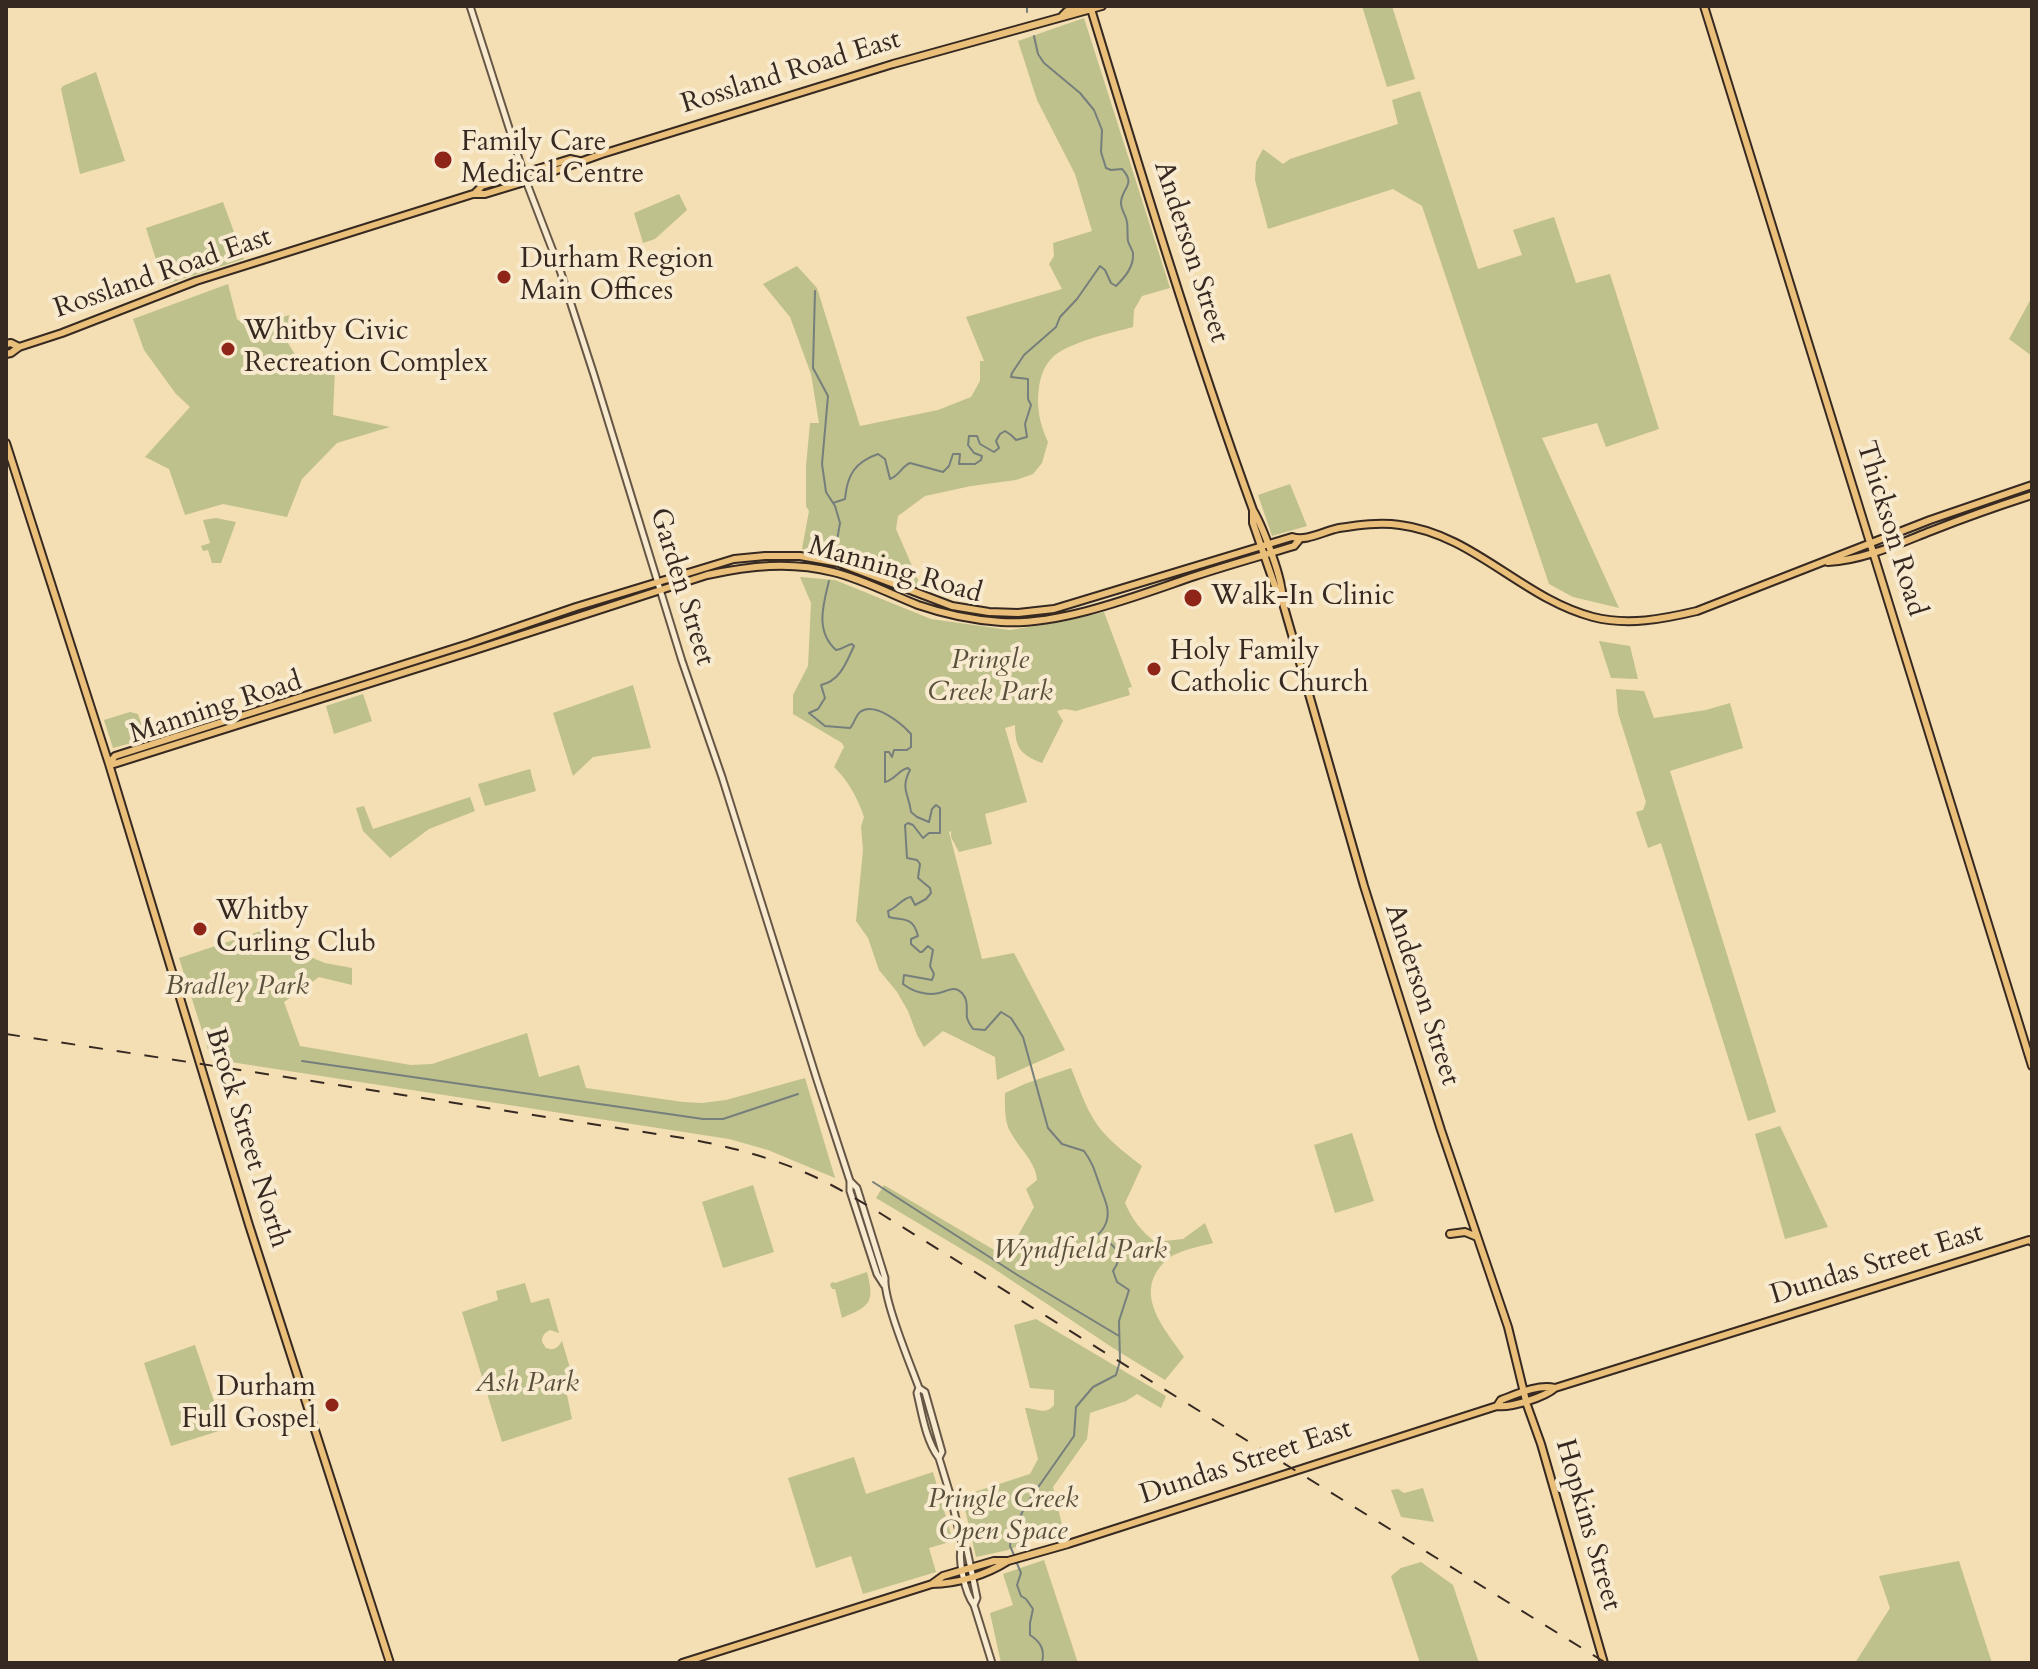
<!DOCTYPE html>
<html>
<head>
<meta charset="utf-8">
<style>
  body { margin:0 }
  #map { position:relative; width:2038px; height:1669px; overflow:hidden; background:#f4deb3; font-family:Cardo,serif }
  canvas { display:block }
  .frame { position:absolute; inset:0; border:8px solid #362922; pointer-events:none }
</style>
</head>
<body>
<div id="map">
<canvas width="2038" height="1669"></canvas>
<div class="frame"></div>
</div>
<script>
const g = document.querySelector('canvas').getContext('2d');
g.lineJoin = 'round';
function fill(path, color) {
  g.fillStyle = color;
  g.fill(path, 'evenodd');
}
function strokePath(path, color, width, dash) {
  g.strokeStyle = color;
  g.lineWidth = width;
  g.lineCap = dash ? 'butt' : 'round';
  g.setLineDash(dash || []);
  g.stroke(path);
}
function write(font, color, halo, rows, align = 'center') {
  g.font = font + ' Cardo,serif';
  g.lineWidth = 8;
  g.setLineDash([]);
  g.textBaseline = 'middle';
  g.strokeStyle = halo;
  g.fillStyle = color;
  for (const [text, x, y, turn = 0] of rows) {
    g.save();
    g.translate(x, y);
    g.rotate((+turn || 0) * Math.PI / 180);
    g.textAlign = isNaN(turn) ? turn : align;
    if (halo) g.strokeText(text, 0, 0);
    g.fillText(text, 0, 0);
    g.restore();
  }
}
const green = new Path2D(`
  M 1362,6 L 1392,6 L 1415,79 L 1387,87 Z
  M 1084,18 L 1170,288 L 1142,296 L 1134,310 L 1133,327 C 1111,333 1065,343 1051,359 C 1043,368 1041,376 1039,387 C 1036,407 1040,425 1048,442 L 1042,463 L 1033,474 L 1016,480 L 971,486 L 925,496 L 898,516 L 896,529 L 922,589 L 840,556 L 802,549 L 809,511 L 806,506 L 806,466 L 810,423 L 819,423 L 811,374 L 790,317 L 763,284 L 797,266 L 817,288 L 860,426 L 938,410 L 971,397 L 980,381 L 980,361 L 984,361 L 966,317 L 1062,289 L 1049,264 L 1054,256 L 1053,243 L 1092,231 L 1075,174 L 1037,100 L 1018,41 Z
  M 96,72 L 125,161 L 80,174 L 61,89 L 63,86 Z
  M 1420,91 L 1478,269 L 1522,255 L 1513,230 L 1554,217 L 1576,283 L 1610,274 L 1659,429 L 1606,447 L 1597,423 L 1542,438 L 1619,608 L 1573,597 L 1549,584 L 1422,206 L 1393,189 L 1268,229 L 1255,180 L 1256,162 L 1263,149 L 1283,164 L 1290,159 L 1398,124 L 1392,100 Z
  M 679,194 L 687,210 L 655,239 L 643,243 L 634,213 Z
  M 223,202 L 244,259 L 164,285 L 146,228 Z
  M 228,284 L 237,319 L 249,329 L 289,315 L 286,340 L 301,364 L 335,369 L 333,415 L 390,427 L 337,443 L 302,479 L 287,517 L 223,504 L 185,515 L 169,469 L 145,457 L 190,407 L 176,394 L 144,350 L 133,319 Z
  M 2032,297 L 2032,356 L 2009,339 Z
  M 1290,484 L 1307,526 L 1272,536 L 1258,495 Z
  M 216,518 L 236,522 L 221,563 L 212,563 L 208,550 L 203,551 L 201,546 L 210,543 L 203,520 Z
  M 800,577 L 835,580 L 931,619 L 1010,630 L 1066,621 L 1104,612 L 1132,687 L 1128,688 L 1130,695 L 1076,711 L 1065,709 L 1057,711 L 1063,721 L 1042,763 C 1021,755 1015,748 1015,725 L 1005,728 L 1027,802 L 985,814 L 992,844 L 959,852 L 951,837 L 951,831 L 949,832 L 982,959 L 1014,953 L 1065,1050 L 997,1080 L 995,1057 L 943,1031 L 924,1047 L 917,1035 L 908,1011 L 897,992 L 879,970 L 868,938 L 856,921 L 863,850 L 861,827 L 864,817 C 858,799 848,780 834,767 L 844,747 L 842,743 L 793,714 L 793,695 L 808,666 L 811,603 Z
  M 1599,641 L 1630,646 L 1638,679 L 1611,678 Z
  M 633,685 L 651,748 L 593,757 L 573,776 L 553,713 Z
  M 1616,689 L 1644,691 L 1654,718 L 1706,710 L 1730,703 L 1743,748 L 1670,771 L 1776,1112 L 1748,1121 L 1661,843 L 1648,848 L 1636,812 L 1643,810 L 1646,802 L 1618,713 Z
  M 363,694 L 372,721 L 334,734 L 326,706 Z
  M 130,712 L 138,714 L 146,739 L 113,748 L 104,720 Z
  M 530,769 L 536,791 L 485,806 L 478,784 Z
  M 470,797 L 475,811 L 429,829 L 390,858 L 363,831 L 356,808 L 364,806 L 373,829 Z
  M 270,928 L 310,957 L 325,963 L 352,968 L 352,985 L 319,977 L 284,1002 L 300,1046 L 411,1065 L 432,1064 L 527,1033 L 539,1077 L 579,1065 L 586,1088 L 683,1102 L 702,1103 L 726,1100 L 805,1078 L 835,1178 L 768,1150 L 729,1139 L 211,1059 L 179,958 Z
  M 1071,1068 C 1080,1089 1087,1114 1103,1132 C 1114,1145 1128,1155 1142,1166 L 1125,1203 C 1132,1219 1141,1231 1155,1242 L 1183,1239 L 1205,1223 L 1213,1243 C 1201,1246 1187,1249 1176,1254 C 1168,1257 1162,1264 1157,1271 C 1138,1301 1167,1332 1184,1357 L 1165,1380 L 1113,1348 L 990,1266 L 876,1198 L 884,1185 L 1006,1257 L 1034,1207 L 1026,1189 L 1037,1180 C 1036,1162 1019,1148 1011,1133 C 1004,1122 1005,1106 1005,1093 L 1027,1083 Z
  M 1780,1126 L 1828,1227 L 1785,1239 L 1755,1134 Z
  M 1352,1133 L 1374,1201 L 1335,1213 L 1314,1145 Z
  M 753,1185 L 774,1252 L 723,1268 L 702,1202 Z
  M 867,1272 C 875,1303 870,1306 842,1318 L 835,1289 L 832,1289 L 830,1285 L 832,1282 L 835,1283 Z
  M 525,1283 L 531,1303 L 549,1298 L 559,1333 L 550,1330 C 544,1333 542,1336 542,1342 L 546,1348 C 554,1351 558,1348 562,1341 L 576,1388 L 569,1388 L 567,1395 L 572,1419 L 502,1442 L 462,1312 L 498,1300 L 496,1291 Z
  M 1036,1319 L 1166,1396 L 1161,1408 L 1137,1394 L 1126,1401 L 1090,1413 L 1087,1439 L 1053,1487 L 1063,1529 L 1008,1550 L 976,1557 L 962,1496 L 1030,1474 L 1038,1459 L 1025,1408 C 1037,1408 1045,1416 1054,1405 L 1054,1390 L 1030,1388 L 1014,1325 Z
  M 195,1345 L 222,1425 L 222,1430 L 171,1446 L 144,1363 Z
  M 854,1457 L 866,1494 L 933,1472 L 953,1541 L 929,1548 L 936,1572 L 863,1594 L 851,1556 L 816,1568 L 788,1478 Z
  M 1423,1488 L 1434,1522 L 1401,1517 L 1391,1490 L 1398,1489 L 1404,1493 Z
  M 1044,1560 L 1078,1663 L 1001,1663 L 990,1613 L 1013,1605 L 1003,1574 Z
  M 1959,1561 L 1992,1663 L 1855,1663 L 1890,1608 L 1879,1576 Z
  M 1421,1562 L 1453,1585 L 1479,1663 L 1420,1663 L 1391,1576 L 1401,1568 Z`);
const stream = new Path2D(`
  M 1027,6 L 1027,12
  M 815,291 L 813,368 L 828,396 L 822,464 L 826,492 L 835,506 L 840,523 L 835,552
  M 833,503 L 845,499 C 847,475 855,462 878,454 L 885,459 L 890,479 C 899,476 902,466 910,463 L 943,472 L 949,466 L 953,454 L 960,454 L 959,464 L 975,464 L 981,460 L 982,456 L 974,453 L 968,445 L 969,436 L 977,436 L 980,444 L 994,452 L 999,448 L 996,441 L 1000,434 L 1005,431 L 1011,435 L 1016,440 L 1027,437 L 1025,424 L 1031,405 L 1028,399 L 1028,379 L 1011,377 L 1012,373 L 1024,355 L 1056,327 L 1060,317 L 1077,299 L 1100,266 L 1105,270 L 1111,283 L 1116,286 C 1125,277 1134,267 1133,253 C 1132,249 1129,245 1128,241 C 1127,235 1128,228 1127,222 C 1126,215 1121,210 1121,203 C 1121,188 1137,185 1122,169 L 1111,170 L 1106,168 L 1101,152 L 1102,130 L 1094,110 L 1080,93 L 1044,63 L 1038,54 L 1034,36
  M 829,581 C 823,605 815,631 836,650 C 843,649 846,645 852,644 L 854,646 C 846,663 840,681 821,685 L 825,698 L 818,709 L 809,713 L 825,726 L 850,728 C 854,724 856,715 860,712 C 875,701 902,724 911,734 L 911,747 L 907,750 L 894,750 L 892,757 L 889,752 L 885,752 L 885,782 C 896,779 898,770 908,768 L 910,770 C 900,789 909,794 911,812 L 917,817 L 929,822 L 932,809 L 936,805 L 940,808 L 940,833 L 929,833 L 923,838 L 913,825 L 908,823 L 905,825 L 907,858 L 917,860 L 920,864 L 918,878 L 930,888 L 931,893 L 926,899 L 915,905 L 911,897 C 902,898 897,908 888,911 L 889,917 C 904,921 913,916 918,936 L 911,939 L 911,944 L 920,952 L 922,952 L 928,946 L 933,950 L 930,966 L 934,974 L 932,980 L 904,975 L 903,984 C 912,991 926,996 939,993 C 948,991 954,985 962,993 C 969,1001 966,1009 967,1018 C 968,1021 970,1025 973,1029 L 985,1030 L 1001,1012 L 1011,1018 L 1023,1037 L 1048,1128 L 1062,1144 L 1084,1151 C 1094,1165 1094,1170 1100,1186 C 1104,1199 1111,1209 1106,1223 C 1099,1241 1089,1231 1093,1257 L 1098,1259 L 1101,1256 L 1102,1246 L 1111,1244 L 1119,1252 L 1117,1264 L 1113,1271 L 1117,1282 L 1129,1290 L 1119,1321 L 1120,1361 L 1116,1375 L 1093,1387 L 1076,1407 L 1074,1436 L 1025,1506 L 1011,1538 L 1010,1546 L 1014,1555
  M 302,1061 L 703,1119 L 723,1119 L 798,1094
  M 873,1182 L 1019,1276 L 1119,1336
  M 1016,1561 L 1021,1573 L 1017,1585 L 1021,1596 L 1026,1599 L 1033,1609 L 1030,1623 L 1030,1635 C 1041,1642 1045,1650 1042,1663`);
const minor = new Path2D(`
  M 470,6 L 526,181 L 559,267 L 594,375 L 682,661 L 722,777 L 817,1080 L 850,1181 L 857,1188 L 885,1278 C 883,1299 911,1366 919,1388 L 925,1392 L 942,1452 L 939,1458
  M 850,1182 L 850,1191 L 877,1274 L 884,1285
  M 919,1388 L 917,1393 C 922,1414 926,1441 939,1458 L 950,1494 L 962,1544 L 967,1550 L 977,1598 L 974,1605
  M 962,1544 C 957,1558 965,1593 974,1605 L 992,1663`);
const major = new Path2D(`
  M 1704,6 L 2032,1066
  M 1091,9 C 1142,177 1193,345 1253,510 C 1262,525 1285,584 1282,600
  M 1063,15 L 1067,11 L 1083,6
  M 474,194 L 482,186 L 570,159 L 579,161
  M 6,344 L 11,343 L 19,347
  M 6,354 L 11,353 L 19,347 L 62,333 L 196,281 L 473,194 L 485,194 L 518,184 L 602,154 L 893,64 L 1102,6
  M 6,443 L 109,764 L 249,1225 L 390,1663
  M 1253,510 L 1253,523 L 1278,595 L 1282,600 L 1364,886 L 1441,1130 L 1508,1327 L 1527,1405 L 1541,1444 L 1604,1663
  M 1828,562 C 1864,560 1898,544 1931,531 C 1964,518 1998,506 2032,495
  M 109,764 L 115,756 L 468,644 L 576,607 L 734,559 L 765,556 L 800,556 L 839,563 L 952,606 L 989,612 L 1018,613 L 1054,609 L 1292,537 C 1306,542 1324,531 1339,528 C 1359,525 1380,522 1400,525 C 1473,534 1523,599 1593,617 C 1628,626 1663,619 1697,611 L 1930,520 L 2032,485
  M 109,764 L 114,764 L 469,652 L 707,575 C 749,566 790,561 833,572 C 862,579 890,594 918,605 C 944,614 973,620 1001,622 C 1060,626 1139,595 1195,576 C 1228,565 1261,556 1294,546 L 1299,540
  M 1450,1234 L 1465,1232 L 1477,1237
  M 1497,1406 L 1501,1400 C 1517,1394 1538,1384 1555,1388
  M 932,1584 C 957,1584 986,1575 1008,1561
  M 682,1663 L 932,1584 L 943,1576 L 994,1561 L 1008,1561 L 1068,1544 L 1497,1406 C 1511,1408 1545,1397 1555,1388 L 2029,1240 L 2032,1242`);
const rail = new Path2D(`
  M 6,1034 L 683,1138 C 728,1146 771,1157 813,1176 C 837,1187 860,1201 883,1215 L 1606,1663`);
const markers = [
  [443,160,10,"#8f2418"],
  [504,277,8,"#8f2418"],
  [228,349,8,"#8f2418"],
  [1193,598,10,"#8f2418"],
  [1154,669,8,"#8f2418"],
  [200,929,8,"#8f2418"],
  [332,1405,8,"#8f2418"]
];
const streetNames = [
  ["Rossland Road East",791,73,-17],
  ["Anderson Street",1190,252,72],
  ["Rossland Road East",163,274,-19],
  ["Thickson Road",1890,529,73],
  ["Manning Road",895,571,16],
  ["Garden Street",681,587,73],
  ["Manning Road",216,709,-18],
  ["Anderson Street",1421,995,72],
  ["Brock Street North",246,1138,73],
  ["Dundas Street East",1877,1265,-17],
  ["Dundas Street East",1246,1463,-18],
  ["Hopkins Street",1587,1525,74]
];
const poiNames = [
  ["Family Care",461,144],
  ["Medical Centre",461,176],
  ["Durham Region",520,261],
  ["Main Offices",520,293],
  ["Whitby Civic",244,333],
  ["Recreation Complex",244,365],
  ["Walk-In Clinic",1211,598],
  ["Holy Family",1170,653],
  ["Catholic Church",1170,685],
  ["Whitby",216,913],
  ["Curling Club",216,945],
  ["Durham",316,1389,"right"],
  ["Full Gospel",316,1421,"right"]
];
const parkNames = [
  ["Pringle",990,662],
  ["Creek Park",990,694],
  ["Bradley Park",237,988],
  ["Wyndfield Park",1080,1252],
  ["Ash Park",527,1385],
  ["Pringle Creek",1003,1501],
  ["Open Space",1003,1533]
];
fill(green, '#bec18b');
strokePath(stream, '#767f7c', 2);
strokePath(minor, '#665646', 9);
strokePath(major, '#362922', 10);
strokePath(minor, '#f8eace', 5);
strokePath(major, '#eabf7a', 6);
strokePath(rail, '#362922', 2, [14, 14]);
for (const [x, y, r, color] of markers) {
  const dot = new Path2D();
  dot.arc(x, y, r, 0, 2 * Math.PI);
  g.fillStyle = color;
  g.fill(dot);
  strokePath(dot, '#f8eace', 3);
}
write('28px', '#362922', '#f8eace', streetNames);
write('28px', '#362922', '#f8eace', poiNames, 'left');
write('italic 28px', '#584f3c', '#f8eace', parkNames);
</script>
</body>
</html>
